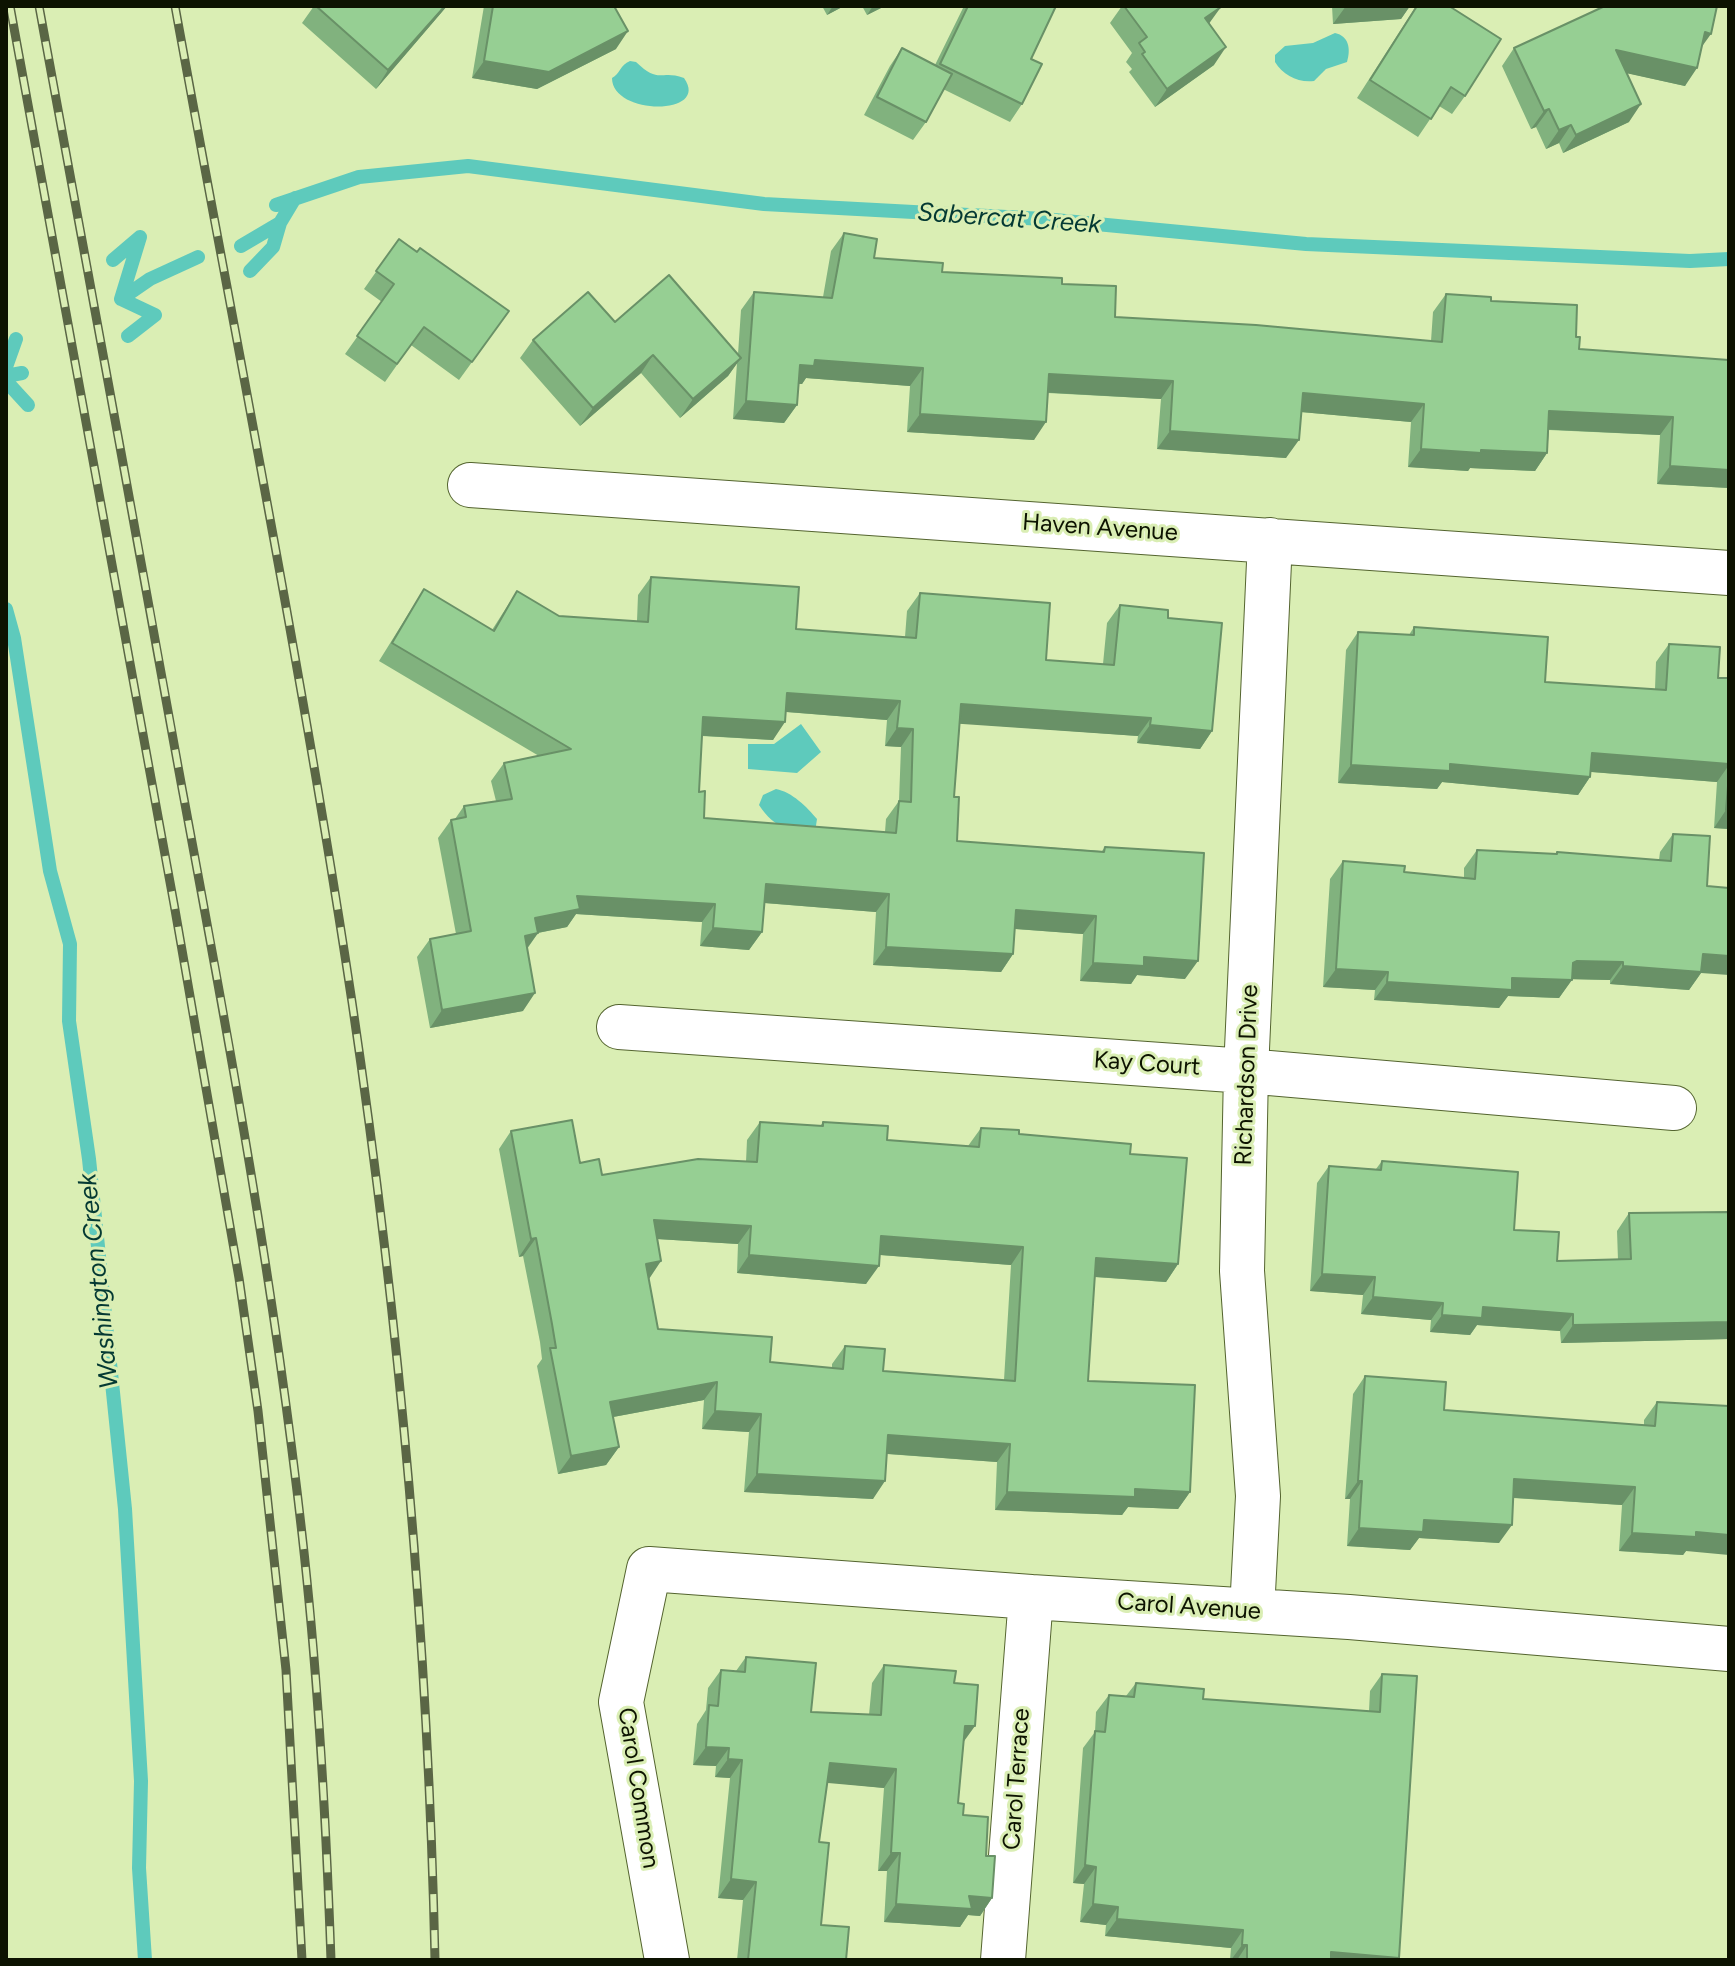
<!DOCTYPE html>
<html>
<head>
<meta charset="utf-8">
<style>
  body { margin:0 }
  #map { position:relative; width:1735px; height:1966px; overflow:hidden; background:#daeeb4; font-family:Figtree,sans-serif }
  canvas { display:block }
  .frame { position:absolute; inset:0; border:8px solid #0d1301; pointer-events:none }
</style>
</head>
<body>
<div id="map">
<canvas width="1735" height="1966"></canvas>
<div class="frame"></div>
</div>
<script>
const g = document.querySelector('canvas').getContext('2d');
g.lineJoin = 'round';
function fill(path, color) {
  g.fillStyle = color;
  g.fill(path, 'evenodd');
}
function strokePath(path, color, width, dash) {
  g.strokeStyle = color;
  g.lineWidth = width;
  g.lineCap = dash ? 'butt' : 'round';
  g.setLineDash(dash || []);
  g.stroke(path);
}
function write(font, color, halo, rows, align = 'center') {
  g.font = font + ' Figtree,sans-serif';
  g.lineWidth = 6;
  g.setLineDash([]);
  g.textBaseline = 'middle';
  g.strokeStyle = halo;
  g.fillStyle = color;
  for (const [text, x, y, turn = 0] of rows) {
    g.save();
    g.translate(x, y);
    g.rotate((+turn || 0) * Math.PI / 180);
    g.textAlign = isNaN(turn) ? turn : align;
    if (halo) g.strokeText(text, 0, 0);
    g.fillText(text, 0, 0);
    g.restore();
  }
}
const water = new Path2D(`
  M 1335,33 C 1349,36 1351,49 1347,62 L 1326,69 L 1314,81 C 1298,83 1283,75 1275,62 L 1275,55 L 1285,46 L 1313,43 Z
  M 630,61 L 636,62 C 660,85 660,69 684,78 C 711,116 612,116 612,78 C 620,74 620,65 630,61 Z
  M 801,724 L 821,752 L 797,773 L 748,769 L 748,744 L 774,744 Z
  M 776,789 C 792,792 807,807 817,819 L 815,832 C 786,828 776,830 759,805 L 763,795 Z`);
const stream = new Path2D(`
  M 276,205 L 359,177 L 468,166 L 764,204 L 1044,219 L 1306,244 L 1690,261 L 1729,259
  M 241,246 L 280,223
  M 113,260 L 140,237
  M 250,271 L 273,247 L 280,223 L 295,198
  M 121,299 L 150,279 L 198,257
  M 121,299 L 155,315 L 128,336
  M 121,299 L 140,237
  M 6,367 L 16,339
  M 6,376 L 22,373
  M 6,381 L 28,405
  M 6,609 L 14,638 L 50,871 L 70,944 L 69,1021 L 89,1159 L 125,1509 L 141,1781 L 139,1868 L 145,1960`);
const minor = new Path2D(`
  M 470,485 L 1729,573
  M 619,1027 L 1246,1071 L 1674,1108
  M 1252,1611 L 1258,1496 L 1242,1271 L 1246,1071 L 1270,540
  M 667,1960 L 621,1702 L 649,1569 L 1031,1597 L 1349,1617 L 1729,1649
  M 1003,1960 L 1031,1597`);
const rail = new Path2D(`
  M 10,6 L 174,904 L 239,1278 L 258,1411 L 286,1670 L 302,1960
  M 39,6 C 87,267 135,527 182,788 C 228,1036 274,1283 302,1534 C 318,1675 326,1818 331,1960
  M 175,6 C 235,337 302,669 352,1002 C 399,1319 428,1640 435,1960`);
const wall = new Path2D(`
  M 314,6 L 447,6 L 376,89 L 302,23 Z
  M 484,6 L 614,6 L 616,49 L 537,89 L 472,78 Z
  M 822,6 L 844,6 L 827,15 Z
  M 862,6 L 885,6 L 867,15 Z
  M 964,6 L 1056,6 L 1031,59 L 1022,104 L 1010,122 L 943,89 L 926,122 L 913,140 L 864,115 L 890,66 L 902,48 L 935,65 Z
  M 1122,6 L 1220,6 L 1209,23 L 1214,65 L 1155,107 L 1129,72 L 1132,69 L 1126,62 L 1132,53 L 1110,23 Z
  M 1332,6 L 1410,6 L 1401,19 L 1333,24 Z
  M 1416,6 L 1449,6 L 1465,96 L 1452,114 L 1439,106 L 1418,137 L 1357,98 Z
  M 1600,6 L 1717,6 L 1702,46 L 1685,86 L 1627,73 L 1629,122 L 1563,153 L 1559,143 L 1546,149 L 1536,127 L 1531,129 L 1502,66 L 1514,48 L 1599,9 Z
  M 844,233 L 874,258 L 942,272 L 1062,284 L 1115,317 L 1431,341 L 1433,312 L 1446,294 L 1491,301 L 1576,337 L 1579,349 L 1729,360 L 1729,488 L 1657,484 L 1660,435 L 1549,430 L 1547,453 L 1535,471 L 1470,468 L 1468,471 L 1408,467 L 1411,422 L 1301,412 L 1286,458 L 1157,449 L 1161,399 L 1048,393 L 1034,440 L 907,432 L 910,386 L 806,378 L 802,384 L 798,384 L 797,405 L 784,423 L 733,419 L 737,363 L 728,376 L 680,418 L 641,373 L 580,426 L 520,358 L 533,340 L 615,322 L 738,354 L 741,310 L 754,292 L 823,297 L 831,251 Z
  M 399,239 L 509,311 L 459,380 L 411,345 L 385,382 L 345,354 L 382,302 L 364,289 Z
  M 651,577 L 796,629 L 905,637 L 907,611 L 920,593 L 1046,660 L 1103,664 L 1107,623 L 1120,605 L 1168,618 L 1212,731 L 1200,749 L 1137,743 L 1138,736 L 960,723 L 954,797 L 957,841 L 1102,851 L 1105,847 L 1185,979 L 1137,975 L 1131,984 L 1080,981 L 1083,934 L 1015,929 L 1013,954 L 1001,972 L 873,965 L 876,912 L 764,903 L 762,932 L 749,950 L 700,946 L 702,922 L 576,914 L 567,927 L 538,933 L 527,949 L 523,1011 L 430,1028 L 417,957 L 430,939 L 456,934 L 438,838 L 451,820 L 455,819 L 464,806 L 496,801 L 491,781 L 504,763 L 539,756 L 379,661 L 412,608 L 424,589 L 492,630 L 517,591 L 559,616 L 637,621 L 638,595 ZM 786,712 L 887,720 L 885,746 L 901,747 L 899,801 L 886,819 L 885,832 L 704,818 L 699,792 L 702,736 L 773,740 Z
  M 1414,627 L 1545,682 L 1655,689 L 1656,662 L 1669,644 L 1718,678 L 1729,678 L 1729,829 L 1714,828 L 1717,782 L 1591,772 L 1590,777 L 1578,795 L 1442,782 L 1437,789 L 1338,783 L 1346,650 L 1358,632 L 1409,635 Z
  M 1673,834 L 1707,886 L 1701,973 L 1689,990 L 1610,984 L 1610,980 L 1572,979 L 1559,998 L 1508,996 L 1499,1008 L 1374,1000 L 1375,990 L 1323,987 L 1330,879 L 1343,861 L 1404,872 L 1464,878 L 1464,868 L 1477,850 L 1556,854 L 1557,852 L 1659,860 L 1660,852 Z
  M 760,1122 L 820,1126 L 823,1122 L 887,1140 L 968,1146 L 981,1128 L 1130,1154 L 1178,1264 L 1166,1282 L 1094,1277 L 1088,1381 L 1190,1492 L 1178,1509 L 1128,1507 L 1122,1515 L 995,1510 L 997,1462 L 887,1454 L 873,1499 L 744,1492 L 749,1432 L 702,1429 L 704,1400 L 613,1417 L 619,1447 L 606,1465 L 558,1474 L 537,1366 L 542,1359 L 540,1342 L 523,1256 L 519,1257 L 499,1149 L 511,1131 L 580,1163 L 602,1175 L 746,1162 L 747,1140 ZM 657,1239 L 738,1244 L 737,1273 L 866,1284 L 880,1255 L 1011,1265 L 1004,1380 L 883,1371 L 845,1346 L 832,1364 L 832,1368 L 770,1362 L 658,1329 L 648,1279 Z
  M 1382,1161 L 1514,1230 L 1557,1261 L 1618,1260 L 1617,1231 L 1629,1213 L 1729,1212 L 1729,1339 L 1561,1343 L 1560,1331 L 1477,1325 L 1470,1335 L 1430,1332 L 1431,1320 L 1361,1314 L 1363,1295 L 1310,1291 L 1317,1183 L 1329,1166 L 1376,1169 Z
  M 1365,1376 L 1444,1410 L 1644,1425 L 1644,1420 L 1657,1402 L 1686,1551 L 1683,1555 L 1619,1551 L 1622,1505 L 1513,1498 L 1499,1543 L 1419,1538 L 1410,1550 L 1347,1546 L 1350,1499 L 1345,1499 L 1353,1394 Z
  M 746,1657 L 811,1712 L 869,1715 L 872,1683 L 884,1665 L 954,1683 L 964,1742 L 958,1803 L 963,1815 L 986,1856 L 992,1898 L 980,1916 L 968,1915 L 960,1927 L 884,1922 L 887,1871 L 878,1871 L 884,1788 L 827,1782 L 819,1842 L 821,1925 L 846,1960 L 737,1960 L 743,1900 L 718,1898 L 730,1778 L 715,1777 L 716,1766 L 693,1765 L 697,1724 L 706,1710 L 708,1688 L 721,1670 L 736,1671 Z
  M 1382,1674 L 1399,1958 L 1398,1960 L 1230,1960 L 1231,1948 L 1105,1936 L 1106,1925 L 1080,1922 L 1084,1884 L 1073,1883 L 1083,1748 L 1095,1732 L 1096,1712 L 1109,1695 L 1126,1696 L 1136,1683 L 1203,1699 L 1369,1711 L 1370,1691 Z`);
const shadedWall = new Path2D(`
  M 445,6 L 447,6 L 376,89 L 388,70 Z
  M 833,6 L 844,6 L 827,15 Z
  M 873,6 L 885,6 L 867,15 Z
  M 1346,6 L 1410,6 L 1401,19 L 1333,24 Z
  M 1221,7 L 1208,25 L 1205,18 Z
  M 628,31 L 616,49 L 537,89 L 472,78 L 484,61 Z
  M 1705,32 L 1711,34 L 1698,52 Z
  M 1226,47 L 1214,65 L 1155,107 L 1167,89 Z
  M 1616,50 L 1697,68 L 1685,86 L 1603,68 Z
  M 1641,104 L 1629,122 L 1563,153 L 1576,135 Z
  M 1549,109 L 1536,127 L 1531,129 L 1544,111 Z
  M 1571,125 L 1559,143 L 1546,149 L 1559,130 Z
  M 653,355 L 641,373 L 580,426 L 593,408 Z
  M 741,358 L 728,376 L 680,418 L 693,399 Z
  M 815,360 L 923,368 L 910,386 L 806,378 L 802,384 L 787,383 L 800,365 Z
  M 1049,374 L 1173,381 L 1161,399 L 1037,392 Z
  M 1303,393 L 1424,404 L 1411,422 L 1290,411 Z
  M 746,401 L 797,405 L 784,423 L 733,419 Z
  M 1549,411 L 1673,417 L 1660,435 L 1537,429 Z
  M 920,414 L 1046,422 L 1034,440 L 907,432 Z
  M 1170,431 L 1299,440 L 1286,458 L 1157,449 Z
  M 1421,449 L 1481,450 L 1547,453 L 1535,471 L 1470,468 L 1468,471 L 1408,467 Z
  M 1670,466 L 1729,470 L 1729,488 L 1657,484 Z
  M 787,693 L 900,701 L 887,720 L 775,711 Z
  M 961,704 L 1151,718 L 1138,736 L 948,723 Z
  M 703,717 L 785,722 L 773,740 L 690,735 Z
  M 1150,725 L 1212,731 L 1200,749 L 1137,743 Z
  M 897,728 L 913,729 L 901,747 L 885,746 Z
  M 1592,753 L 1729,764 L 1729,765 L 1717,782 L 1580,771 Z
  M 1450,764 L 1590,777 L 1578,795 L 1442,782 L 1437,789 L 1338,783 L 1351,765 Z
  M 1726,810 L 1729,810 L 1729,829 L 1714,828 Z
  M 766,884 L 889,894 L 876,912 L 753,902 Z
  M 577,896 L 715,904 L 702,922 L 576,914 L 567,927 L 522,936 L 535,918 Z
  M 1016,910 L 1096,916 L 1083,934 L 1003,928 Z
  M 713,928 L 762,932 L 749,950 L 700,946 Z
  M 538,933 L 525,951 L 525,936 Z
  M 886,947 L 1013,954 L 1001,972 L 873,965 Z
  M 1703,954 L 1729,956 L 1729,975 L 1701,973 L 1689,990 L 1610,984 L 1623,966 Z
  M 1144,957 L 1198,961 L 1185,979 L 1137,975 L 1131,984 L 1080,981 L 1093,963 Z
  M 1577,961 L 1623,962 L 1610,980 L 1564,979 L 1572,980 L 1559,998 L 1508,996 L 1499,1008 L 1374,1000 L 1387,982 L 1512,978 Z
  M 1336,969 L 1388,972 L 1375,990 L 1323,987 Z
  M 535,993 L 523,1011 L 430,1028 L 442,1010 Z
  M 654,1220 L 751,1226 L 738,1244 L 641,1238 Z
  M 881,1236 L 1023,1247 L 1011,1265 L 868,1254 Z
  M 536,1238 L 523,1256 L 519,1257 L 531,1239 Z
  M 749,1255 L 879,1266 L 866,1284 L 737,1273 Z
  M 1096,1258 L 1178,1264 L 1166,1282 L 1083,1276 Z
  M 661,1261 L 649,1279 L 646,1264 Z
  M 1322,1274 L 1375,1277 L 1363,1295 L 1310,1291 Z
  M 1373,1297 L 1443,1303 L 1431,1320 L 1361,1314 Z
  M 1483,1307 L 1573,1314 L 1560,1331 L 1477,1325 L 1470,1335 L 1430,1332 L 1442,1315 Z
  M 1729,1322 L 1729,1339 L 1561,1343 L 1573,1325 Z
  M 717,1382 L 704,1400 L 597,1420 L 610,1402 Z
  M 715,1411 L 761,1414 L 749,1432 L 702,1429 Z
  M 888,1435 L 1010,1444 L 997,1462 L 876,1453 Z
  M 619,1447 L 606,1465 L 558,1474 L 571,1456 Z
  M 757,1474 L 885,1481 L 873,1499 L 744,1492 Z
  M 1514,1479 L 1635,1487 L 1622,1505 L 1502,1497 Z
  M 1358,1481 L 1362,1481 L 1350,1499 L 1345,1499 Z
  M 1135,1489 L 1190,1492 L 1178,1509 L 1128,1507 L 1122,1515 L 995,1510 L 1007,1492 Z
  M 1424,1520 L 1512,1525 L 1499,1543 L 1419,1538 L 1410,1550 L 1347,1546 L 1359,1528 Z
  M 1696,1532 L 1729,1535 L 1729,1555 L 1686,1551 L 1683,1555 L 1619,1551 L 1632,1533 Z
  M 965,1726 L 975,1726 L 962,1744 Z
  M 706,1747 L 729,1748 L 716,1766 L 693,1765 Z
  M 728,1759 L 742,1760 L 730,1778 L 715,1777 Z
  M 830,1763 L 896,1769 L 884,1788 L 817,1782 Z
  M 891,1853 L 900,1853 L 887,1871 L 878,1871 Z
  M 1085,1865 L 1096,1867 L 1084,1884 L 1073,1883 Z
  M 731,1879 L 756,1882 L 743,1900 L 718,1898 Z
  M 969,1896 L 992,1898 L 980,1916 L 968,1915 L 960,1927 L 884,1922 L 896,1904 Z
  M 1093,1904 L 1118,1907 L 1106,1925 L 1080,1922 Z
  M 1117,1919 L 1243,1930 L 1231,1948 L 1105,1936 Z
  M 1242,1945 L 1247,1945 L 1237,1960 L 1231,1960 Z
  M 1331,1952 L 1399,1958 L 1398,1960 L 1326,1960 Z`);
const building = new Path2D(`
  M 316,6 L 445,6 L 388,70 Z
  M 493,6 L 614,6 L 628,31 L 549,72 L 484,61 Z
  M 968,6 L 1056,6 L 1031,59 L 1042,64 L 1022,104 L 940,64 Z
  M 1124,6 L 1220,6 L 1221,7 L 1205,18 L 1226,47 L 1167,89 L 1142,54 L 1145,52 L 1139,43 L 1147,37 Z
  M 1417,6 L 1449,6 L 1501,39 L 1465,96 L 1451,87 L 1431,119 L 1370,80 Z
  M 1605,6 L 1717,6 L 1711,34 L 1705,32 L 1697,68 L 1616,50 L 1641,104 L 1576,135 L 1571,125 L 1559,130 L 1549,109 L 1544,111 L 1514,48 Z
  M 902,48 L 952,74 L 926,122 L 877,97 Z
  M 844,233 L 877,239 L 874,258 L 943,263 L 942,272 L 1062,278 L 1062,284 L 1116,286 L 1115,317 L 1256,325 L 1442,342 L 1446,294 L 1491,297 L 1491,301 L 1577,305 L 1576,337 L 1580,337 L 1579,349 L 1729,360 L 1729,470 L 1670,466 L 1673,417 L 1549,411 L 1547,453 L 1481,450 L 1481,453 L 1421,449 L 1424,404 L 1303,393 L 1299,440 L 1170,431 L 1173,381 L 1049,374 L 1046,422 L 920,414 L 923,368 L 815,360 L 814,366 L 800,365 L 797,405 L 746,401 L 754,292 L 832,298 Z
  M 399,239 L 417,252 L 420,248 L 509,311 L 472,362 L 424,327 L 397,364 L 357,336 L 394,284 L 376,271 Z
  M 669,275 L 741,358 L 693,399 L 653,355 L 593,408 L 533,340 L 588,292 L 615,322 Z
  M 651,577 L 799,587 L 796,629 L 916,638 L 920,593 L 1050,603 L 1046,660 L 1114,665 L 1120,605 L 1168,610 L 1168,618 L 1222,623 L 1212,731 L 1150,725 L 1151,718 L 961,704 L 954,797 L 959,797 L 957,841 L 1104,852 L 1105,847 L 1204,853 L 1198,961 L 1144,957 L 1144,966 L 1093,963 L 1096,916 L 1016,910 L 1013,954 L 886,947 L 889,894 L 766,884 L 762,932 L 713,928 L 715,904 L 577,896 L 580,909 L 535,918 L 538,933 L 525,936 L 535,993 L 442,1010 L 430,939 L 471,931 L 451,820 L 466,817 L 464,806 L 512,799 L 504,763 L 571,749 L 392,643 L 424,589 L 494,631 L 517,591 L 559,616 L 648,622 ZM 787,693 L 900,701 L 897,728 L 913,729 L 911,802 L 899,801 L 896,833 L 704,818 L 705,791 L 699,792 L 703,717 L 785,722 Z
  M 1414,627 L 1548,637 L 1545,682 L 1666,690 L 1669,644 L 1720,647 L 1718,678 L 1729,678 L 1729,764 L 1592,753 L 1590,777 L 1450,764 L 1450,771 L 1351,765 L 1358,632 L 1414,635 Z
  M 1729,774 L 1729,810 L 1726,810 Z
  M 1673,834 L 1710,836 L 1707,886 L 1729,888 L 1729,956 L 1703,954 L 1701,972 L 1623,966 L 1623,962 L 1577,961 L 1573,963 L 1572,980 L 1512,978 L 1512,990 L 1387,982 L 1388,972 L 1336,969 L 1343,861 L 1405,866 L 1404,872 L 1475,879 L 1477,850 L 1557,854 L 1557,852 L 1671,861 Z
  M 572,1120 L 580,1163 L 599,1159 L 602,1175 L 698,1159 L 757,1162 L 760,1122 L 823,1126 L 823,1122 L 888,1126 L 887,1140 L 979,1147 L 981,1128 L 1019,1130 L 1019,1134 L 1131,1144 L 1130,1154 L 1187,1158 L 1178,1264 L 1096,1258 L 1088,1381 L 1195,1385 L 1190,1492 L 1135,1489 L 1135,1497 L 1007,1492 L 1010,1444 L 888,1435 L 885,1481 L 757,1474 L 761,1414 L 715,1411 L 717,1382 L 610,1402 L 619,1447 L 571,1456 L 550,1348 L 556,1348 L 552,1324 L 536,1238 L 531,1239 L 511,1131 ZM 654,1220 L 751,1226 L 749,1255 L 879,1266 L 881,1236 L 1023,1247 L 1015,1381 L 883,1371 L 885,1349 L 845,1346 L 843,1369 L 770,1362 L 772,1337 L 658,1329 L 646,1264 L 661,1261 Z
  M 1382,1161 L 1518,1172 L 1514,1230 L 1559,1232 L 1557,1261 L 1631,1259 L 1629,1213 L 1729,1212 L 1729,1322 L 1573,1325 L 1573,1314 L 1483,1307 L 1482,1318 L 1442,1315 L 1443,1303 L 1373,1297 L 1375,1277 L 1322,1274 L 1329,1166 L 1381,1170 Z
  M 1365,1376 L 1446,1382 L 1444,1410 L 1655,1426 L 1657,1402 L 1729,1406 L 1729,1535 L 1696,1532 L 1696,1537 L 1632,1533 L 1635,1487 L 1514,1479 L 1512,1525 L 1424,1520 L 1423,1532 L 1359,1528 L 1362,1481 L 1358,1481 Z
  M 746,1657 L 816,1663 L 811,1712 L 881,1715 L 884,1665 L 956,1671 L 954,1683 L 978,1685 L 975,1726 L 965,1726 L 958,1803 L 964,1804 L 963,1815 L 988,1817 L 986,1856 L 995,1856 L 992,1898 L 969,1896 L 972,1909 L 896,1904 L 900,1853 L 891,1853 L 896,1769 L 830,1763 L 819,1842 L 829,1843 L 821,1925 L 849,1927 L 846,1960 L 748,1960 L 756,1882 L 731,1879 L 742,1760 L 728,1759 L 729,1748 L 706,1747 L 709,1705 L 718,1706 L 721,1670 L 745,1672 Z
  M 1382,1674 L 1417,1676 L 1399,1958 L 1331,1952 L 1331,1960 L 1247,1960 L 1247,1945 L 1242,1945 L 1243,1930 L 1117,1919 L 1118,1907 L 1093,1904 L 1096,1867 L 1085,1865 L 1092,1772 L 1095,1731 L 1105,1732 L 1109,1695 L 1134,1697 L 1136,1683 L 1204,1689 L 1203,1699 L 1380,1712 Z`);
const streetNames = [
  ["Haven Avenue",1100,528,4],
  ["Kay Court",1147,1064,4],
  ["Richardson Drive",1247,1075,-88],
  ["Carol Avenue",1189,1607,4],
  ["Carol Terrace",1017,1779,-86],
  ["Carol Common",638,1788,81]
];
const waterNames = [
  ["Sabercat Creek",1009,219,4],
  ["Washington Creek",99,1281,-96]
];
fill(water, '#5ecabc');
strokePath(stream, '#5ecabc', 14);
strokePath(minor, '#54642f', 46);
strokePath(minor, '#fff', 44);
strokePath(rail, '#5a6645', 9);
strokePath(rail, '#daeeb4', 6, [18]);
fill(wall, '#81b27e');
fill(shadedWall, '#699167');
fill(building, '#96cf93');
strokePath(building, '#699167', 2);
write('24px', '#0d1301', '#daeeb4', streetNames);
write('italic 26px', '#043933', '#daeeb4', waterNames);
</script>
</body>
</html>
